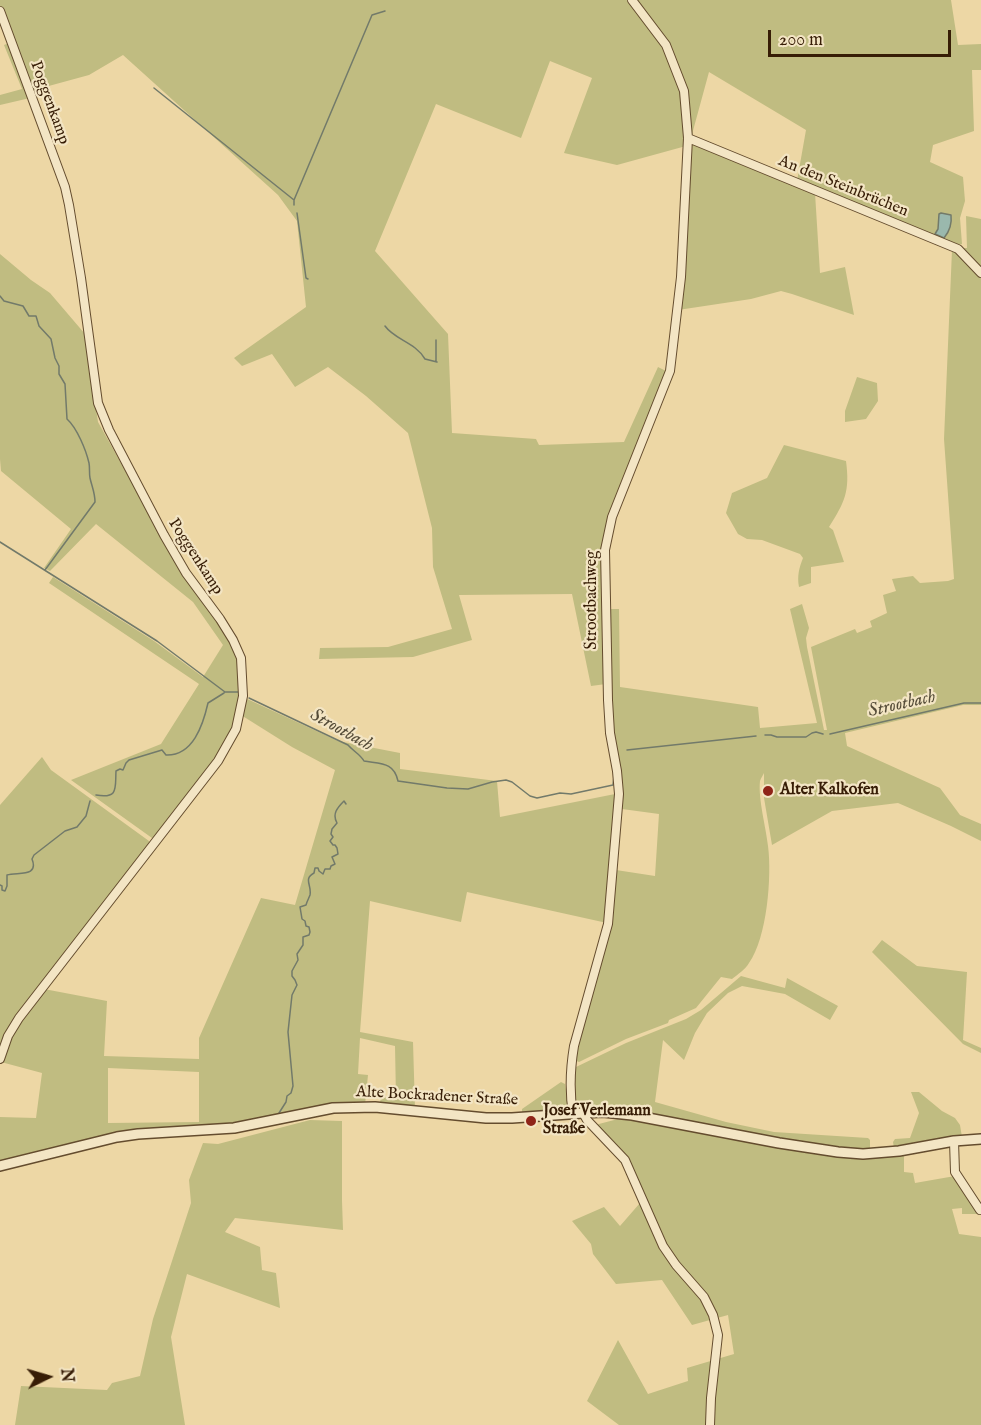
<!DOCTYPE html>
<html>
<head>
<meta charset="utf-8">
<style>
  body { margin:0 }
  #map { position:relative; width:981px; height:1425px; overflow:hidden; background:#edd7a5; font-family:"IM FELL English",serif }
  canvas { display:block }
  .north { position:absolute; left:18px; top:1347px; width:60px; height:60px; -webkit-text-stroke:4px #f3e5c4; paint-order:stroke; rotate:85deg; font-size:16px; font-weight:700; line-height:24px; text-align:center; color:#371d06 }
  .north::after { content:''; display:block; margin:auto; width:21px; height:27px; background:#371d06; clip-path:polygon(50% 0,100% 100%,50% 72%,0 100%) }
  .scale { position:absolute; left:768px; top:30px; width:183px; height:27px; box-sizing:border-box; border:3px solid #371d06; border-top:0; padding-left:8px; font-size:18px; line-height:21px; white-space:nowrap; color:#371d06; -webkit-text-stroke:4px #f3e5c4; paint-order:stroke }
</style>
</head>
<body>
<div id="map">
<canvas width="981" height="1425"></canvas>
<div class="north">N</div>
<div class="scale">200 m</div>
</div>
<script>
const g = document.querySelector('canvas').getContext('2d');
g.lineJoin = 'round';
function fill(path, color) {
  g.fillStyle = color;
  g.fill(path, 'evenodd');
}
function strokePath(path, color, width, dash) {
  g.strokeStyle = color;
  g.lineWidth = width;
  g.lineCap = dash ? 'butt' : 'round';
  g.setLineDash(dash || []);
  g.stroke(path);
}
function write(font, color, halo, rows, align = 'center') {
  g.font = font + ' "IM FELL English",serif';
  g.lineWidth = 4.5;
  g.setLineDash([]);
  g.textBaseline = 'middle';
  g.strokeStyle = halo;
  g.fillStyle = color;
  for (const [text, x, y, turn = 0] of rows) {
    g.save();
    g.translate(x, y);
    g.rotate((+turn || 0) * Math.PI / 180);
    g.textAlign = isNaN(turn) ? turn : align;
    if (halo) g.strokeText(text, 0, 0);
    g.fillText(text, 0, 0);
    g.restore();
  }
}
const green = new Path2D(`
  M 0,0 L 951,0 L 958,45 L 981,44 L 981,70 L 972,70 L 974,131 L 933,145 L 930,162 L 963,177 L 965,201 L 960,218 L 962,244 L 952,246 L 797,181 L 806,130 L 709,72 L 691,138 L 683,91 L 686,146 L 617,165 L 564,153 L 592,78 L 550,61 L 521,138 L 436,104 L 375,251 L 448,334 L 452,433 L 536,439 L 539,445 L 624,442 L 658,367 L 668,372 L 608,525 L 606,684 L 591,686 L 572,594 L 459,595 L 472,640 L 413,657 L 319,659 L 320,648 L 388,647 L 452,629 L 433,567 L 432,528 L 408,433 L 366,396 L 328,367 L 295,387 L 272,354 L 242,366 L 234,358 L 306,307 L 297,221 L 278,195 L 123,55 L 89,75 L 34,90 L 32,88 L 0,6 Z
  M 9,43 L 30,98 L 0,105 L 0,95 L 22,89 L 4,45 Z
  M 689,141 L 815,193 L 820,273 L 845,267 L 854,315 L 792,294 L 781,291 L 751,299 L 678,310 Z
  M 966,216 L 981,219 L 981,270 L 960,248 L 967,248 Z
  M 952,250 L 957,251 L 981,275 L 981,705 L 963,705 L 845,733 L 847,746 L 940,788 L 960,815 L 981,824 L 981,841 L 951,826 L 898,803 L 832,811 L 772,845 L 764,798 L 764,773 C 763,775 761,778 760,781 C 758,799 766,827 768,846 C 772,876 767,938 749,963 C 745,970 738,974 732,979 L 721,977 L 696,1008 L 669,1020 L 668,1023 L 626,1039 L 579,1062 L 574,1060 L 613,919 L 616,870 L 655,876 L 659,814 L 622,809 L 621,793 L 612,734 L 609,609 L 619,609 L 620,687 L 758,707 L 760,728 L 817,723 L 790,609 L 802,604 L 809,628 L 806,638 L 807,647 L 824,730 L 827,730 L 811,647 L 855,629 L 857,633 L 872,627 L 870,621 L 887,613 L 883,595 L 896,591 L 892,579 L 913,576 L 920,583 L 948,581 L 954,579 L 944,439 Z
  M 0,254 L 31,280 L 50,293 L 85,334 L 98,422 L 164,540 L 219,621 L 239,658 L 241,696 L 235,728 L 216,760 L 157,837 L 152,838 L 71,780 L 161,744 L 199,684 L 49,583 L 53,577 L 154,641 L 203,677 L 223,645 L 193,602 L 96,524 L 50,571 L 44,568 L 71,529 L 1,471 L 0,459 Z
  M 857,377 L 877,383 L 878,401 L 866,419 L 845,422 L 845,411 Z
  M 784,445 L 846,461 C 850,491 845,502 829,527 L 833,530 L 844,562 L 811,567 L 811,583 L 799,587 C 797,576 799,568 803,558 L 800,554 L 762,540 L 747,539 L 738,534 L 726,513 L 732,493 L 767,478 Z
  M 245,698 L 338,741 L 400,753 L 400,769 L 497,781 L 500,817 L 615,794 L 607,923 L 467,892 L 461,922 L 370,901 L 360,1032 L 413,1042 L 415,1109 L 380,1103 L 381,1097 L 396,1098 L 395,1046 L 360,1038 L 358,1074 L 368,1075 L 365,1105 L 235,1127 L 115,1135 L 0,1161 L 0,1117 L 36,1118 L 42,1073 L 1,1062 L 10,1036 L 44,989 L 107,1001 L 104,1056 L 199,1059 L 199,1038 L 261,898 L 295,905 L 335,770 L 292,747 L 241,715 ZM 108,1068 L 199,1072 L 199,1122 L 108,1123 Z
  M 42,757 L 51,770 L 149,841 L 151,846 L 0,1050 L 0,805 Z
  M 882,940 L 917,966 L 967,972 L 963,1040 L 981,1048 L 981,1053 L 963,1044 L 872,952 Z
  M 741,976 L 785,988 L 787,978 L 838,1006 L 830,1020 L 785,994 L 742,986 L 728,993 L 707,1013 L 695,1033 L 684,1060 L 663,1040 L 655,1102 L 726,1122 L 774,1132 L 868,1138 L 870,1140 L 870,1150 L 839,1149 L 575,1111 L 573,1070 L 576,1067 L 626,1043 L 686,1019 L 701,1010 Z
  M 561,1082 L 565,1084 L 569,1105 L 566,1111 L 522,1115 L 522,1109 Z
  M 911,1092 L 919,1092 L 942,1111 L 955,1118 L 960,1125 L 962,1137 L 894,1148 L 893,1142 L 895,1139 L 910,1138 L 919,1113 Z
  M 618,1119 L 641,1121 L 863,1157 L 904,1156 L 904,1172 L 913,1173 L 915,1183 L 955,1176 L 980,1214 L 962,1214 L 962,1208 L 952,1209 L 959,1234 L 981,1237 L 981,1425 L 619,1425 L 587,1401 L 618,1340 L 648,1394 L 688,1381 L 687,1368 L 734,1354 L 728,1315 L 692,1325 L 662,1280 L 616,1284 L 593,1254 L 591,1244 L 572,1221 L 604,1207 L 620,1226 L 640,1203 L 661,1248 L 626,1159 L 595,1125 Z
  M 310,1120 L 342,1121 L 342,1201 L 343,1230 L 235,1218 L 225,1232 L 260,1247 L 262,1270 L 276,1273 L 280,1308 L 187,1274 L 171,1337 L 185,1425 L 15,1425 L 21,1386 L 107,1390 L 112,1383 L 140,1376 L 153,1319 L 191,1203 L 189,1180 L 203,1143 L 218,1144 Z`);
const water = new Path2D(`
  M 941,213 L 951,215 C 952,223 949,232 944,238 L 935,234 L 938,229 L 939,214 Z`);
const stream = new Path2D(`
  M 154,88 L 294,200 L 294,205
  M 294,200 L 372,15 L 385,11
  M 297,213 L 306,278 L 308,279
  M 0,296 L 4,301 L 23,306 L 29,316 L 36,316 L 39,326 L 51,339 L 55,358 L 59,366 L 59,374 L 65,384 L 67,419 C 77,428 86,450 89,463 C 90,468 89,473 90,478 C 92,487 95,493 95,502 L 45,570
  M 385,326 C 395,340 415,342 425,359 L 437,362
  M 436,361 L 436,340
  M 0,542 L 157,641 L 225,692 L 238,692
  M 249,698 L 348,745 C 353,751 360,754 364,761 C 381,764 394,762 398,781 L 447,788 L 468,789 L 492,782 L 506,780 L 512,782 L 530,796 L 537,798 L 560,793 L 571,794 L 613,785 L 614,776
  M 830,734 L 964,703 L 981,703
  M 765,735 L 771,735 L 777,737 L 806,737 L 812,733 L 816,732 L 823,734
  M 627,750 L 756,736
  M 96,795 C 119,799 115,788 116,771 L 120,769 L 123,770 L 126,763 L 129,760 L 162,750 L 166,755 C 193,756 203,725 208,703 L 224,693
  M 0,885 L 2,886 L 2,890 L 5,891 L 7,886 L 7,875 C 19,872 39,877 32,859 L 34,855 L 65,831 L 77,827 L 86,816 L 90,801
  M 279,1113 L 286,1102 L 287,1096 L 291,1093 L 293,1086 L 288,1032 L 292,995 L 297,985 L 295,980 L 292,976 L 292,971 L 298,960 L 297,954 L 303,945 L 303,937 L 309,935 L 310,932 L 309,927 L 306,926 L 305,921 L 302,919 L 300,907 L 306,905 C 307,901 309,898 310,895 C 312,885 303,879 314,873 L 315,868 L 318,868 L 319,871 L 323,874 L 325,869 L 330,869 L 331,866 L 335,864 L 332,857 L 338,854 L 337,848 L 335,845 L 333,845 L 330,841 L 333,837 L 331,834 L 332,829 L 337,823 C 332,814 337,808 344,801 L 346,804`);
const minor = new Path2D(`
  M 0,11 L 65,187 L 69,205 L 81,278 L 98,403 L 109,430 L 164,535 L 186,573 L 220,619 L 233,640 L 241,658 L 243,696 L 236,729 L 218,761 L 19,1018 L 8,1036 L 0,1059
  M 688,138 L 958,249 L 981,273
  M 583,1113 L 587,1120 L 625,1160 L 663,1246 L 676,1265 L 704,1297 L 713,1315 L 718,1335 L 711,1398 L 710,1425
  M 573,1114 C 569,1090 570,1070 574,1046 L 608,924 L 619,794 L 617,771 L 610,733 L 608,700 L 605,550 L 612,517 L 670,371 L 681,277 L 688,138 L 684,91 L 666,45 L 632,0
  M 954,1141 L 955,1172 L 980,1210`);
const tertiary = new Path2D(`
  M 0,1166 L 117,1137 L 138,1134 L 234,1128 L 333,1108 L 375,1107 L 486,1118 L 512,1118 L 583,1113 L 603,1112 L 632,1115 L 779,1143 L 838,1152 L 863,1154 L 899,1151 L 954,1141 L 981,1139`);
const markers = [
  [768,791,6,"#8f2418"],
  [531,1121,6,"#8f2418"]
];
const streetNames = [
  ["Poggenkamp",49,103,70],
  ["An den Steinbrüchen",843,187,22],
  ["Poggenkamp",195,557,57],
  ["Strootbachweg",593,600,-90],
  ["Alte Bockradener Straße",437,1097,3]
];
const poiNames = [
  ["Alter Kalkofen",780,791],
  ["Josef Verlemann",543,1112],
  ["Straße",543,1130]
];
const waterNames = [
  ["Strootbach",902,705,-13],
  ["Strootbach",341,731,29]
];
fill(green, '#c0bc81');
fill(water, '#9ab8ad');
strokePath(water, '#727a6a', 1.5);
strokePath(stream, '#727a6a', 1.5);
strokePath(minor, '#644c2e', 10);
strokePath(tertiary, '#644c2e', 12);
strokePath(minor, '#f3e5c4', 8);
strokePath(tertiary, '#f3e5c4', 9);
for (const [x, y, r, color] of markers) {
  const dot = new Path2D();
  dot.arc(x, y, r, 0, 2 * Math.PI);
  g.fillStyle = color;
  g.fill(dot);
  strokePath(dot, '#f3e5c4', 2);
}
write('16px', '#371d06', '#f3e5c4', streetNames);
write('bold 16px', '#371d06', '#f3e5c4', poiNames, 'left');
write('italic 18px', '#554c38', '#f3e5c4', waterNames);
</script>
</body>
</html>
